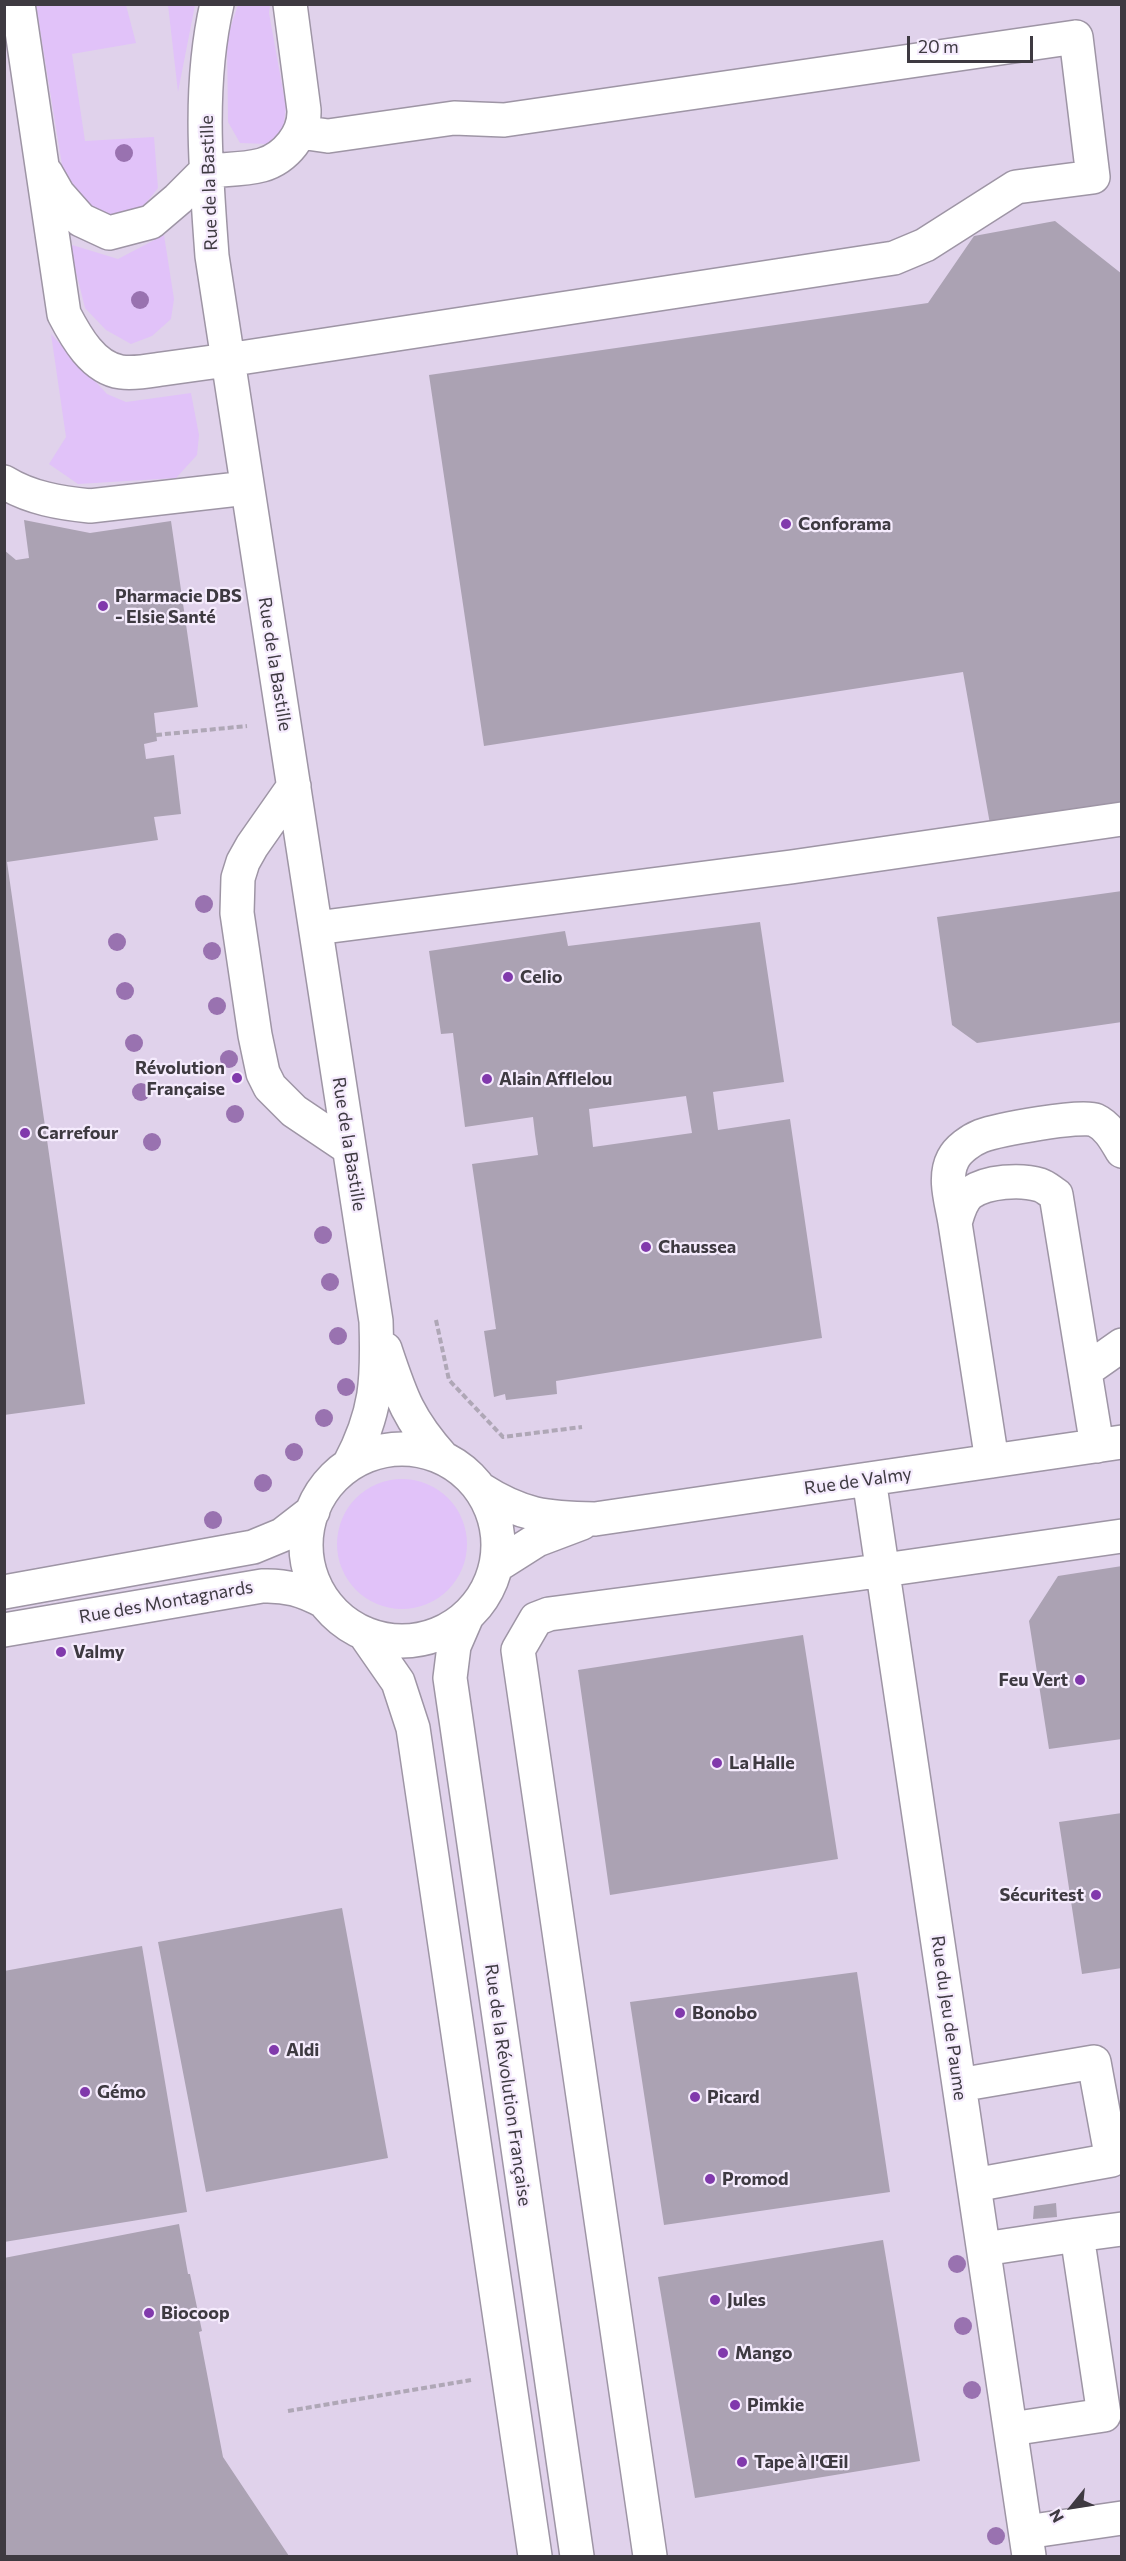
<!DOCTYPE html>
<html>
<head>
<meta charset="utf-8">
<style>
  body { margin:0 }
  #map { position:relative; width:1126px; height:2561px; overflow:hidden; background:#e8def0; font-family:Commissioner,sans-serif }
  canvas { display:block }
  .frame { position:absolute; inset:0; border:6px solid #3e3a41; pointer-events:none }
  .north { position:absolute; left:1042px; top:2477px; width:60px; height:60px; -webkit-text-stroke:4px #f5ebfd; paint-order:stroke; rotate:240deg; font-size:16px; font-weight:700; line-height:24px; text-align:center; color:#3e3a41 }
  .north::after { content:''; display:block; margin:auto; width:21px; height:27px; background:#3e3a41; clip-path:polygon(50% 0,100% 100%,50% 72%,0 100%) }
  .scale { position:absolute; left:907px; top:36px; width:126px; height:27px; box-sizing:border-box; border:3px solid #3e3a41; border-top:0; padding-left:8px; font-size:18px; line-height:21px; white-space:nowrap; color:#3e3a41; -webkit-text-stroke:4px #f5ebfd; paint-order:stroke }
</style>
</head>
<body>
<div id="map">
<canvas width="1126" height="2561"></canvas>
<div class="frame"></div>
<div class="north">N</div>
<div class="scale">20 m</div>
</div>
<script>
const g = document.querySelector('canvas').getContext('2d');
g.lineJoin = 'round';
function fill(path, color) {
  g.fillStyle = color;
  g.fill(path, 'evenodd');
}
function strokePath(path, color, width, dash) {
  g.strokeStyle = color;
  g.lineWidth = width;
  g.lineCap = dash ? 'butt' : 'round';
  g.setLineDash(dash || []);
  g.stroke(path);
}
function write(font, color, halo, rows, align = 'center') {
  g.font = font + ' Commissioner,sans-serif';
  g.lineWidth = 4.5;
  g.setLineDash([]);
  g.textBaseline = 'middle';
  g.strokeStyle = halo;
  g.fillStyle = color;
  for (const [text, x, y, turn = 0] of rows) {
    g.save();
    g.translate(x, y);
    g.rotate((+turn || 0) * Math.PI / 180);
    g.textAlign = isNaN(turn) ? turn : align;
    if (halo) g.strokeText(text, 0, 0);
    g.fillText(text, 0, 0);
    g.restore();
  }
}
const built = new Path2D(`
  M 5,5 L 1121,5 L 1121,2556 L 5,2556 Z`);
const green = new Path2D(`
  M 36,5 L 126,5 L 136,43 L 72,54 L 85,141 L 154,137 L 158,188 L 142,208 L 122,220 L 69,208 Z
  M 168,5 L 195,5 L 178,92 Z
  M 238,5 L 270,5 L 269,13 L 286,107 L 283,129 L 268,144 L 240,143 L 228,122 L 227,38 Z
  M 164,235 L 174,299 L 171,319 L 152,336 L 131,344 L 106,330 L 85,308 L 69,244 L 118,259 Z
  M 51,334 L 107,394 L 126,402 L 191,393 L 199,435 L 197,455 L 176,478 L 78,484 L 49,464 L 66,437 Z
  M337 1544a65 65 0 1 1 130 0a65 65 0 1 1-130 0Z`);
const building = new Path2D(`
  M 1055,221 L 1122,274 L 1122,802 L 990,824 L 963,672 L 484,746 L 429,375 L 928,303 L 974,236 Z
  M 24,520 L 90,533 L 171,521 L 198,707 L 154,713 L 157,741 L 144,744 L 146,759 L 174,755 L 181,814 L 154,817 L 158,840 L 7,862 L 85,1404 L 4,1415 L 4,550 L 16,560 L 29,558 Z
  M 1122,891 L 1122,1022 L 977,1043 L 952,1025 L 937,917 Z
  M 760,922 L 784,1082 L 713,1092 L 718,1130 L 790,1119 L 822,1338 L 556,1381 L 557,1394 L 506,1400 L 505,1394 L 494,1397 L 484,1331 L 496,1329 L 472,1164 L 538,1155 L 535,1134 L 533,1117 L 465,1127 L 453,1033 L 441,1034 L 429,951 L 565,931 L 568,946 ZM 686,1096 L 692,1133 L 593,1147 L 589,1109 Z
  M 1122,1566 L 1122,1739 L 1049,1749 L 1029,1621 L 1058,1576 Z
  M 803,1635 L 838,1859 L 610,1895 L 578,1670 Z
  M 1122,1813 L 1122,1968 L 1082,1974 L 1059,1822 Z
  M 342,1908 L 388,2158 L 206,2192 L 158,1942 Z
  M 142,1946 L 187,2212 L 4,2242 L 4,1971 Z
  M 857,1972 L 890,2192 L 664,2225 L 630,2002 Z
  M 1056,2203 L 1057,2217 L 1033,2219 L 1034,2206 Z
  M 179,2224 L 188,2274 L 190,2274 L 202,2331 L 199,2332 L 223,2457 L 289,2556 L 4,2556 L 4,2258 Z
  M 883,2240 L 920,2461 L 695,2498 L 658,2277 Z`);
const path = new Path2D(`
  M 156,735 L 247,726
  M 436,1320 L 449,1380 L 503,1437 L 582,1427
  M 288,2411 L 471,2380`);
const minor = new Path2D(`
  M 18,4 L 64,314 C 76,337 93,368 121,372 C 134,374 149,371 162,369 C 184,366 205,363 227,360 L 894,258 L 925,245 L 1016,187 L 1093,177 L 1076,37 L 504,120 L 454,118 L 328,136 L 300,132
  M 217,4 C 198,86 206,173 212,256 L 376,1321 C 378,1380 377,1412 349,1465
  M 206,171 C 224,169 244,170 262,165 C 286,158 305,134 304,110 L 290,4
  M 46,173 L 58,194 L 81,220 L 109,233 L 151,222 L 178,199 L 206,171
  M 4,482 C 30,498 60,503 90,506 L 247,488
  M 294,786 L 252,846 L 243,862 L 238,878 L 237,913 L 255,1035 L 263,1073 L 270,1087 L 294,1111 L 349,1148
  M 316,928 L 791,867 L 1122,819
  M 955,1223 C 952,1203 943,1178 953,1159 C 958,1149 971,1140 981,1136 C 997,1130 1082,1114 1095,1120 C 1108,1126 1115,1139 1122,1151
  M 385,1349 C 401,1397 408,1419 443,1458
  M 1085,1371 L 1122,1345
  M306 1545a96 96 0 1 1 192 0a96 96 0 1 1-192 0Z
  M 992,1461 L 955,1223 C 958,1213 961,1200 970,1193 C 987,1181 1021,1179 1040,1185 C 1046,1187 1051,1192 1056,1195 L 1097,1446
  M 869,1479 L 1029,2556
  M 480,1489 C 522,1516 546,1518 595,1519 L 1122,1442
  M 496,1566 L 537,1540 L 582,1523
  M 4,1592 L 253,1547 L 282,1535 L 313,1511
  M 467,1616 L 454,1646 L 450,1678 L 577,2556
  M 4,1630 L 262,1586 C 286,1585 303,1590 325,1602
  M 364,1633 L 398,1682 L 413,1728 L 535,2556
  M 959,2085 L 1094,2062 L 1112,2160 L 974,2185
  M 1077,2235 L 1122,2229
  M 984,2249 L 1077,2235 L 1104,2415 L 1011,2429
  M 1026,2532 L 1122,2518
  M 650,2556 L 518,1650 L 536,1619 L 549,1614 L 856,1574 L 1122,1536`);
const trees = [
  [124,153],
  [140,300],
  [204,904],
  [117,942],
  [212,951],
  [125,991],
  [217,1006],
  [134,1043],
  [229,1059],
  [141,1092],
  [235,1114],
  [152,1142],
  [323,1235],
  [330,1282],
  [338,1336],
  [346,1387],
  [324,1418],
  [294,1452],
  [263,1483],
  [213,1520],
  [957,2264],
  [963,2326],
  [972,2390],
  [996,2536]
];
const markers = [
  [786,524,6,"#8139ac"],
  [103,606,6,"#8139ac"],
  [508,977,6,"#8139ac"],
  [237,1078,6,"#8139ac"],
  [487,1079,6,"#8139ac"],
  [25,1133,6,"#8139ac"],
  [646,1247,6,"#8139ac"],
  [61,1652,6,"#8139ac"],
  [1080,1680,6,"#8139ac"],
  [717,1763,6,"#8139ac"],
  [1096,1895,6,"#8139ac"],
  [680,2013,6,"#8139ac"],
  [274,2050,6,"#8139ac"],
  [85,2092,6,"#8139ac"],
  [695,2097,6,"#8139ac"],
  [710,2179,6,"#8139ac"],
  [715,2300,6,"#8139ac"],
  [149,2313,6,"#8139ac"],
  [723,2353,6,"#8139ac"],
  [735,2405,6,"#8139ac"],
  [742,2462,6,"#8139ac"]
];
const streetNames = [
  ["Rue de la Bastille",209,183,-92],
  ["Rue de la Bastille",275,664,81],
  ["Rue de la Bastille",349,1144,81],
  ["Rue de Valmy",858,1481,-8],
  ["Rue des Montagnards",166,1602,-10],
  ["Rue du Jeu de Paume",949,2018,82],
  ["Rue de la Révolution Française",508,2085,82]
];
const poiNames = [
  ["Conforama",798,524],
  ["Pharmacie DBS",115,596],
  ["- Elsie Santé",115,617],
  ["Celio",520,977],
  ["Révolution",225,1068,"right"],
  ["Française",225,1089,"right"],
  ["Alain Afflelou",499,1079],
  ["Carrefour",37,1133],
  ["Chaussea",658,1247],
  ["Valmy",73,1652],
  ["Feu Vert",1068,1680,"right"],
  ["La Halle",729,1763],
  ["Sécuritest",1084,1895,"right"],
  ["Bonobo",692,2013],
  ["Aldi",286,2050],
  ["Gémo",97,2092],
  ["Picard",707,2097],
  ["Promod",722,2179],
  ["Jules",727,2300],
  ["Biocoop",161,2313],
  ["Mango",735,2353],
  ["Pimkie",747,2405],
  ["Tape à l'Œil",754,2462]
];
fill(built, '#e0d2eb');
fill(green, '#e1c2f9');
fill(building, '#aba2b3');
strokePath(minor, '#9e95a5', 36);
strokePath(path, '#afa7b6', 4, [6, 3]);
strokePath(minor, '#fff', 33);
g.fillStyle = '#9972b0';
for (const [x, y] of trees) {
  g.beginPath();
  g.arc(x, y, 9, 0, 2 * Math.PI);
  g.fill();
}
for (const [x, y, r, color] of markers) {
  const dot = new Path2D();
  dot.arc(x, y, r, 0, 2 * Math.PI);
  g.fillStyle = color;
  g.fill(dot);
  strokePath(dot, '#f5ebfd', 2);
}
write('18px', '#3e3a41', '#f5ebfd', streetNames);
write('bold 18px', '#3e3a41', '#f5ebfd', poiNames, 'left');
</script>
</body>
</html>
